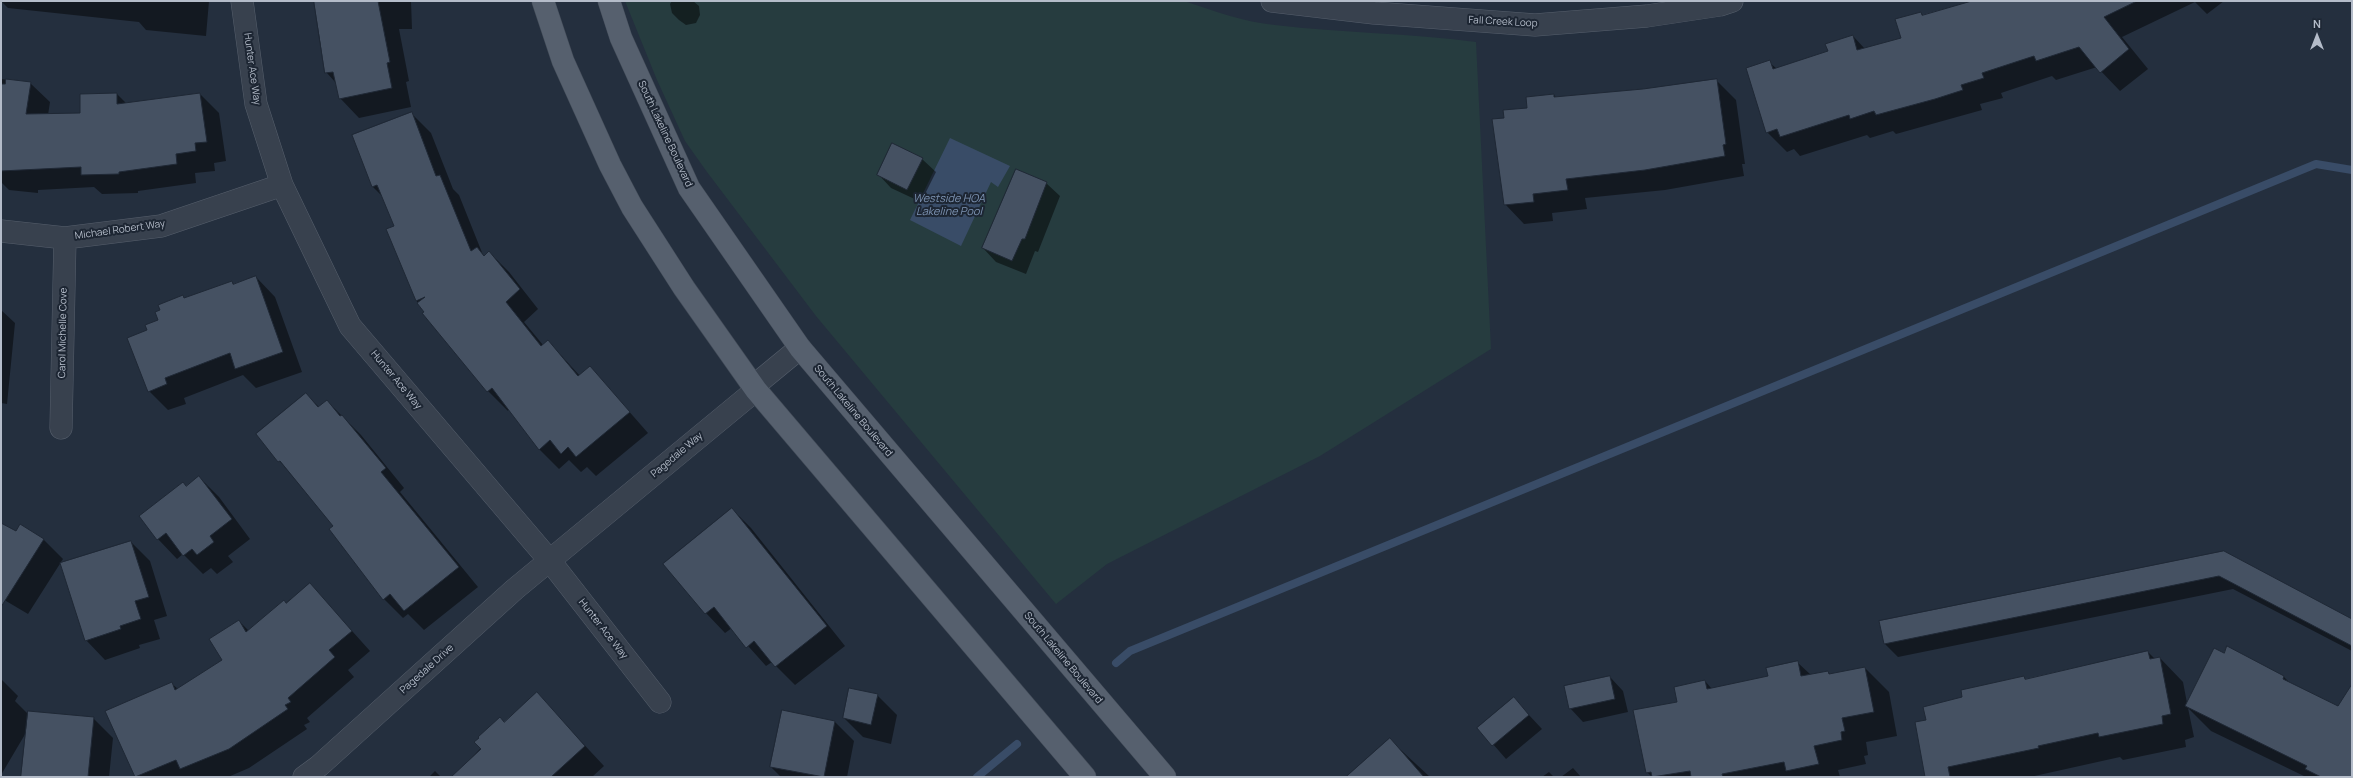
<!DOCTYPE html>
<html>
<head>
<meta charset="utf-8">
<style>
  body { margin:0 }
  #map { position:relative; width:2353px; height:778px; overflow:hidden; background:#242f3e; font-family:Manrope,sans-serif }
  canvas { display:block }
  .frame { position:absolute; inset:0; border:2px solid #b4bcc9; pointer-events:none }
  .north { position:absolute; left:2297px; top:16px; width:40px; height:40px; -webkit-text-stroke:3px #1d2633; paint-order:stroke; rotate:0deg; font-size:11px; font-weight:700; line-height:16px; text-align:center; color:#b4bcc9 }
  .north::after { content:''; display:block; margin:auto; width:14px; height:18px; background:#b4bcc9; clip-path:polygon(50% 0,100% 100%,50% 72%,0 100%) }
</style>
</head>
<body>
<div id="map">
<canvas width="2353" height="778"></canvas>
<div class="frame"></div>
<div class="north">N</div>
</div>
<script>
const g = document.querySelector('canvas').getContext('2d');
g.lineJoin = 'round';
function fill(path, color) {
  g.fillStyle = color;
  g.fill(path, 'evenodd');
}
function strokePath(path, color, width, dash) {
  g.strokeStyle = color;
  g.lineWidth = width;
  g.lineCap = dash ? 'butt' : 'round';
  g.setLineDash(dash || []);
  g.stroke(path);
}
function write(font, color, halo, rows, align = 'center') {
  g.font = font + ' Manrope,sans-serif';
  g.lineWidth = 4;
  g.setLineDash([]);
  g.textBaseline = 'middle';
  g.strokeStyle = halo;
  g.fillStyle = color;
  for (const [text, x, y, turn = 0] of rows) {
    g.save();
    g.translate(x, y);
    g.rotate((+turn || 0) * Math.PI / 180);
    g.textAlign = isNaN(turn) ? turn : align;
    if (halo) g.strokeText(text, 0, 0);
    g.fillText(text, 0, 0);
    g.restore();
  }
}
const green = new Path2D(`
  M 625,1 L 1184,1 C 1214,11 1244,22 1275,25 C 1342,33 1409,33 1476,42 L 1491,349 L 1320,456 L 1107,564 L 1056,604 L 816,316 L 707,172 L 685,141 L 657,80 Z`);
const water = new Path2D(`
  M 950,138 L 1010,166 L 998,187 L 991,182 L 961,246 L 910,220 Z`);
const shadow = new Path2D(`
  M 1,1 L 209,1 L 206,36 L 146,30 L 139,22 L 8,8 Z
  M 316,1 L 411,1 L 412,29 L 399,29 L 409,81 L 406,82 L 411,107 L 359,118 L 340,98 L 336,83 L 326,72 L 319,38 Z
  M 672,1 L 693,1 L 699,6 L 700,15 L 696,23 L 686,25 L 679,20 L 672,13 L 670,4 Z
  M 1973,1 L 2224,1 L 2207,14 L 2195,2 L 2122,37 L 2148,69 L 2120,91 L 2097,67 L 2056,80 L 2052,76 L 2001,93 L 2003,98 L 1980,104 L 1982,110 L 1896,134 L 1893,131 L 1870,138 L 1867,135 L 1800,156 L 1794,149 L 1787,152 L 1767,132 L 1769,62 L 1777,69 L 1829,52 L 1853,36 L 1865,49 L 1902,38 L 1921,13 L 1924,16 Z
  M 1,79 L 30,83 L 50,102 L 48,115 L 81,114 L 117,94 L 126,103 L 200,94 L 219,113 L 226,161 L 214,163 L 215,171 L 195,173 L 196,183 L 138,191 L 138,193 L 102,194 L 94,187 L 38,190 L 38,193 L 9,190 L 1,182 Z
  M 1717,81 L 1736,100 L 1745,164 L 1742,164 L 1744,176 L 1665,190 L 1585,198 L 1587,209 L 1552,213 L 1553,221 L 1524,224 L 1505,204 L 1506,119 L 1554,95 L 1557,98 L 1643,90 Z
  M 411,113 L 431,133 L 453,189 L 459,195 L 483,255 L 485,256 L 489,252 L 509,272 L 538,309 L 524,322 L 543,345 L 548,341 L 580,376 L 590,367 L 648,433 L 596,476 L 587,467 L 581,472 L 569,460 L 559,469 L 539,449 L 509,409 L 508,411 L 488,391 L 449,345 L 416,300 L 395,226 L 383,197 L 373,187 Z
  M 922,159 L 936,172 L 921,202 L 891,188 L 878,174 Z
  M 1046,183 L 1060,196 L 1038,252 L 1035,251 L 1026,274 L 996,262 L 983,248 Z
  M 256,277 L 275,297 L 302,372 L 256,388 L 243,375 L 184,398 L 186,404 L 168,410 L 149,391 L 149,331 L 183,297 L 185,299 L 232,282 L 234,284 Z
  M 1,310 L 15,323 L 7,404 L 1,403 Z
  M 306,394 L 319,407 L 327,401 L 361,435 L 404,488 L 400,492 L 478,587 L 424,630 L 408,614 L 403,618 L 384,599 L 334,526 L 257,434 Z
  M 199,477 L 219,497 L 250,539 L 228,556 L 233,562 L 217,574 L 211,568 L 203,574 L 183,554 L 177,559 L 158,539 L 186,487 Z
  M 732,509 L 751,528 L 845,646 L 795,685 L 772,662 L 766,666 L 732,628 L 725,633 L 706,613 Z
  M 21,526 L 44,540 L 63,559 L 28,614 L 1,598 L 1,531 L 17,533 Z
  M 131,542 L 150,561 L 167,616 L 154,620 L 160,639 L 139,645 L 140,648 L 105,660 L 86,640 Z
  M 2224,552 L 2352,620 L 2352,651 L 2233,589 L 1898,657 L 1885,644 Z
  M 310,584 L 370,651 L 348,670 L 354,677 L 307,718 L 310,722 L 304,725 L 307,729 L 249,768 L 228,777 L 136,777 L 107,712 L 171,683 L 178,689 L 223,660 L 239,621 L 249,631 Z
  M 2148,652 L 2155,659 L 2160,658 L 2183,682 L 2187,703 L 2224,654 L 2284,677 L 2291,684 L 2352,713 L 2352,777 L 2306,777 L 2211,731 L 2188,708 L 2194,737 L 2185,740 L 2186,747 L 2123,760 L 2120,757 L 2030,777 L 1926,777 L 1927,721 L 1964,698 L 2024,678 L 2026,680 Z
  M 1797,662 L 1811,675 L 1828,672 L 1831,675 L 1865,668 L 1889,692 L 1897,736 L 1866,742 L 1868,755 L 1864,756 L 1866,764 L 1838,770 L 1840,777 L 1652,777 L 1647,772 L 1678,702 L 1705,681 L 1712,689 L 1769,677 Z
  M 1610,677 L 1623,691 L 1628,712 L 1583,722 L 1570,708 Z
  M 1,679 L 18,696 L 15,701 L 28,714 L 93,718 L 113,738 L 109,777 L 23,777 L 27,731 L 1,775 Z
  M 537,694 L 604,766 L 592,777 L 453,777 L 505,723 Z
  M 877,695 L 897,715 L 891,744 L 863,737 L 844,718 Z
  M 1514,699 L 1542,729 L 1506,759 L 1479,728 Z
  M 835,722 L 854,741 L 847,777 L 781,777 L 771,767 Z
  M 1390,740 L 1430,777 L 1347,777 Z
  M 1573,768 L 1581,777 L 1561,777 Z
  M 435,771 L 441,777 L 429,777 Z
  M 1549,772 L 1554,777 L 1542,777 Z`);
const stream = new Path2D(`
  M 1116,663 L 1130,651 L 2316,164 L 2352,170
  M 977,777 L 1017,744`);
const building = new Path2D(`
  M 314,1 L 378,1 L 390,62 L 387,63 L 392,88 L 339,99 L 333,72 L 325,73 Z
  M 1972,1 L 2137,1 L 2104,17 L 2129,49 L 2100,73 L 2079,47 L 2036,61 L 2034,56 L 1982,73 L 1984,78 L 1961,85 L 1963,90 L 1935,99 L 1876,115 L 1874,111 L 1850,119 L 1849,115 L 1780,137 L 1777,129 L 1766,133 L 1746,68 L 1770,60 L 1773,69 L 1828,51 L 1825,44 L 1853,35 L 1857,50 L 1901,38 L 1895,19 L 1921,12 L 1922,15 Z
  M 6,79 L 31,82 L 26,114 L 80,113 L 80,94 L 117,93 L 117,104 L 200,93 L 207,142 L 195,143 L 196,151 L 176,154 L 177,164 L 119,172 L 119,174 L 81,175 L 81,167 L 1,171 L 1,84 L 5,84 Z
  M 1717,79 L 1726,144 L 1723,145 L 1725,156 L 1645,170 L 1566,179 L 1568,190 L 1533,194 L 1534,202 L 1504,205 L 1492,119 L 1504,118 L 1503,110 L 1527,108 L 1526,97 L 1554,94 L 1554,97 L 1643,89 Z
  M 412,112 L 436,176 L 440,175 L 471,251 L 477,247 L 484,256 L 489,251 L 520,289 L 506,302 L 541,346 L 548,340 L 578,376 L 590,366 L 630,412 L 576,457 L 568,447 L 561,454 L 550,440 L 539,450 L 492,388 L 487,392 L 422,313 L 424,312 L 417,303 L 425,297 L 416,301 L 386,229 L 394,226 L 377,185 L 372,187 L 352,135 Z
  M 892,143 L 923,158 L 907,190 L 877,175 Z
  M 1016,169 L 1047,182 L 1025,239 L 1022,239 L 1012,261 L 982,248 Z
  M 256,276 L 283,352 L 235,369 L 230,353 L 165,378 L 167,384 L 148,392 L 127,338 L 147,330 L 145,325 L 158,320 L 155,312 L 160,310 L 158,305 L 183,295 L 184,298 L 232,281 L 233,284 Z
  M 306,393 L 318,407 L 327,400 L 340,416 L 342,415 L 386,468 L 381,472 L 459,567 L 404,611 L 390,594 L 383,600 L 329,529 L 333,526 L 280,461 L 278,462 L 256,434 Z
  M 199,476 L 232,519 L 210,536 L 214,542 L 197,555 L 192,549 L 183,556 L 166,533 L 157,540 L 139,516 L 183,482 L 186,486 Z
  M 732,508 L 827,626 L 775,667 L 754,641 L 746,648 L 714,607 L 705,614 L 663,564 Z
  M 1,523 L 16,531 L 20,524 L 44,539 L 1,607 Z
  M 131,541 L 149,597 L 135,601 L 141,619 L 120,626 L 121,629 L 85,641 L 60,563 Z
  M 2224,551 L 2352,619 L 2352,646 L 2219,576 L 1884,644 L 1879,621 Z
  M 310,583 L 352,631 L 329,650 L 335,657 L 288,698 L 291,702 L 285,705 L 288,709 L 229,749 L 180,769 L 176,760 L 135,777 L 105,711 L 172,682 L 175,690 L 222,660 L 209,639 L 239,620 L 246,632 L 284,600 L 286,603 Z
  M 2227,646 L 2284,676 L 2283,679 L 2338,706 L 2352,684 L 2352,777 L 2321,777 L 2305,769 L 2307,766 L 2185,706 L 2214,648 L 2224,653 Z
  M 2148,651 L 2150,659 L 2160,657 L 2171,714 L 2162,716 L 2163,724 L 2099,737 L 2098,733 L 2038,746 L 2039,748 L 1948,767 L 1950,777 L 1925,777 L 1915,722 L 1926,720 L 1923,707 L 1962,697 L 1961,690 L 2024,676 L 2025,679 Z
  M 1798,661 L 1801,676 L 1828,671 L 1829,674 L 1865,667 L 1874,712 L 1842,718 L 1845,731 L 1841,732 L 1842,740 L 1814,746 L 1819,764 L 1786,771 L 1784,762 L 1722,774 L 1723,777 L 1691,777 L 1690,771 L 1652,777 L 1651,772 L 1646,773 L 1633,710 L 1677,702 L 1674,687 L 1705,680 L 1707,689 L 1768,676 L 1766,668 Z
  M 1610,676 L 1615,699 L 1569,709 L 1564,686 Z
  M 849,688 L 878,694 L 871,725 L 843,718 Z
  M 537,692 L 585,746 L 551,777 L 451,777 L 481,749 L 474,742 L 479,738 L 478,737 L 500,717 L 504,722 Z
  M 1514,697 L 1529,715 L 1492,746 L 1477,728 Z
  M 782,710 L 835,721 L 824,777 L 770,767 Z
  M 28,711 L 94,717 L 88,777 L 21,777 Z
  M 1390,738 L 1424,777 L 1346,777 Z`);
const minor = new Path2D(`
  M 242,1 L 256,104 L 282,185 L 350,326 L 550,561 L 660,702
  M 1272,1 L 1374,13 L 1535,25 L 1647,16 L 1720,5 L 1732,1
  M 1,231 L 65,238 L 161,226 L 282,185
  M 61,428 L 65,238
  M 304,777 L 319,766 L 515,589 L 756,390 L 755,385 L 800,348`);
const major = new Path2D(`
  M 543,1 L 563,61 L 610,165 L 632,207 L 684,288 L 756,390 L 1085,777
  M 609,1 L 621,38 L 689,188 L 800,348 L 1165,777`);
const streetNames = [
  ["Fall Creek Loop",1503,22,3],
  ["Hunter Ace Way",252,69,82],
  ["South Lakeline Boulevard",665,134,65],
  ["Michael Robert Way",120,230,-8],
  ["Carol Michelle Cove",63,333,-89],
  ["Hunter Ace Way",396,380,50],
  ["South Lakeline Boulevard",853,411,50],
  ["Pagedale Way",677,455,-40],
  ["Hunter Ace Way",603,629,52],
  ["South Lakeline Boulevard",1063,658,50],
  ["Pagedale Drive",427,669,-42]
];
const waterNames = [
  ["Westside HOA",949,199],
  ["Lakeline Pool",949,212]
];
fill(green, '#263c3f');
fill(water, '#394c67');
fill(shadow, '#0007');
strokePath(stream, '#394c67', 8);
fill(building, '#455162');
strokePath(building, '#1f2835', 1);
strokePath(minor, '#565f6c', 23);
strokePath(major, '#414a57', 23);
strokePath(minor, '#38414e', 22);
strokePath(major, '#56606e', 22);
write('10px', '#b4bcc9', '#1d2633', streetNames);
write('italic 11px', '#7c92b1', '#1d2633', waterNames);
</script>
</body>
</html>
